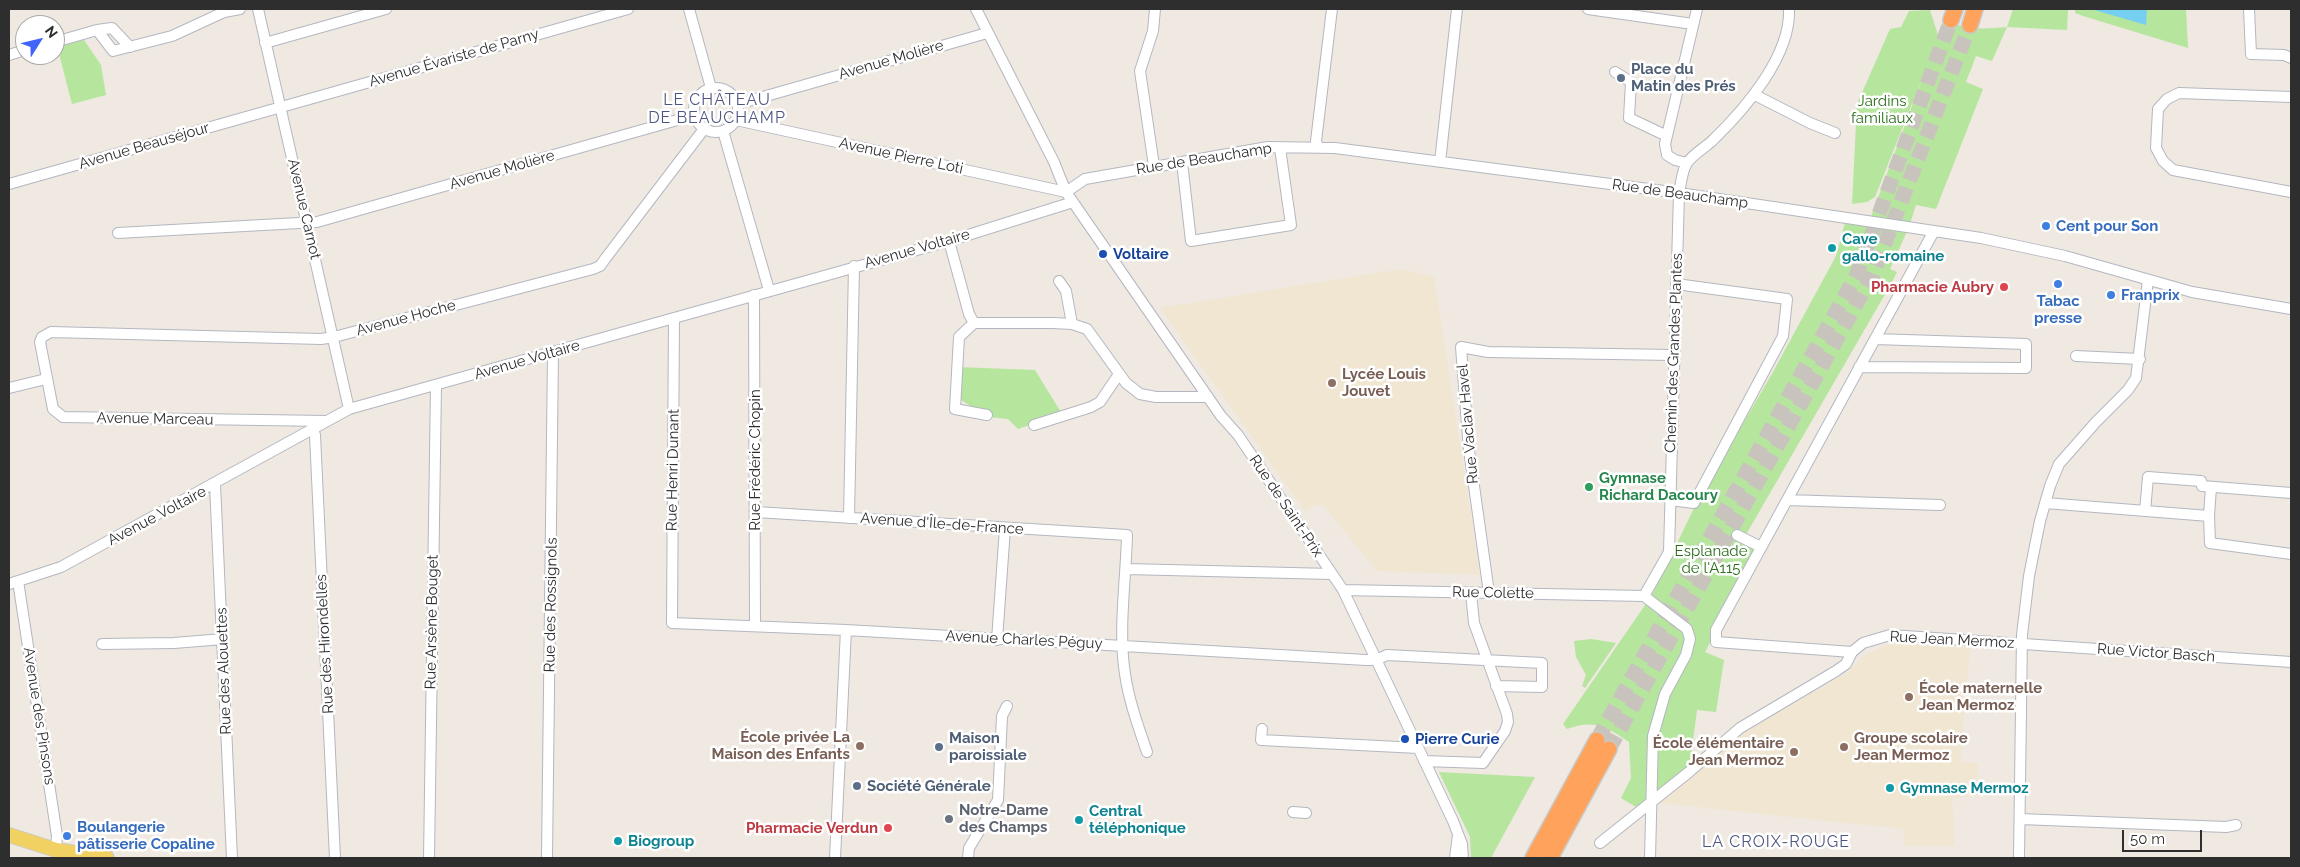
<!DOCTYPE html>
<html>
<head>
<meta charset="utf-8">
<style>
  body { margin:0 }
  #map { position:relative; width:2300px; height:867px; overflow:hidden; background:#efe9e1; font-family:Raleway,sans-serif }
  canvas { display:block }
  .frame { position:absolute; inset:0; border:10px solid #2e2e2e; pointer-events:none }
  .north { position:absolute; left:15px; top:15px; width:50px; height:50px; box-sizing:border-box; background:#fff; border:1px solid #ababab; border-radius:50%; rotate:54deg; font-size:14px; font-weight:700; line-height:20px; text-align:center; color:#2e2e2e }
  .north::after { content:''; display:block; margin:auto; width:18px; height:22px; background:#4264fb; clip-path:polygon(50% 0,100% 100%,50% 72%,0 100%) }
  .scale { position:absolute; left:2122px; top:830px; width:80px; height:22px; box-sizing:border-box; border:2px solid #2e2e2e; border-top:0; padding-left:6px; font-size:15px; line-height:18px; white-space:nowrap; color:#2e2e2e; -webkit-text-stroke:4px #fff; paint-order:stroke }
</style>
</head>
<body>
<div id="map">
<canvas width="2300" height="867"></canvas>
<div class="frame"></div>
<div class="north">N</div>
<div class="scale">50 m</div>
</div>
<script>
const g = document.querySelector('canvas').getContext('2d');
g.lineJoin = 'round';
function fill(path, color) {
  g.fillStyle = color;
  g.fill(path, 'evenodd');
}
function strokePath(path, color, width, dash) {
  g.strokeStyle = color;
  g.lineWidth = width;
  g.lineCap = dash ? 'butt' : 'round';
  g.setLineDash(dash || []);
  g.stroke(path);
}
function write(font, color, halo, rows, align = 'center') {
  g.font = font + ' Raleway,sans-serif';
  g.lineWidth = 5;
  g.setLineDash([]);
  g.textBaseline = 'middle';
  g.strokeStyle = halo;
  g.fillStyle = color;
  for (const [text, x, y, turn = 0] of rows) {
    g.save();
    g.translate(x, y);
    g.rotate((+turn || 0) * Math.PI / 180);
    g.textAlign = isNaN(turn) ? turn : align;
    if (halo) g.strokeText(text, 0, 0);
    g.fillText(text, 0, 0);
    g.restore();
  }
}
const education = new Path2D(`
  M 1401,269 L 1434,277 L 1480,575 L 1377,571 L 1323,505 L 1314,505 L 1305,511 L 1160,308 Z
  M 1893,642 L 1970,646 L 1960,762 L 1978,763 L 1977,796 L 1952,798 L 1955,846 L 1905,846 L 1903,829 L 1661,803 L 1745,732 L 1845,674 L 1864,656 Z`);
const green = new Path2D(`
  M 2013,9 L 2068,9 L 2067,30 L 2007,27 L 1992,61 L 1976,56 L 1966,82 L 1983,89 L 1936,209 L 1916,205 L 1909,227 L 1890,269 L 1897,272 L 1891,284 L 1744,538 L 1760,546 L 1705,652 L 1724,660 L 1716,712 L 1697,710 L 1689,772 L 1641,810 L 1621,798 L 1631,778 L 1629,742 C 1606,727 1595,719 1567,729 L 1563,724 L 1652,595 L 1696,504 L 1773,372 L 1836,256 L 1846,219 L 1869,222 L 1925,71 L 1875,197 L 1867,202 L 1852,204 L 1857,104 L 1890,29 L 1901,27 L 1909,11 L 1930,10 L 1938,35 L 1944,18 C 1964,31 1984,29 2007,27 Z
  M 2075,9 L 2186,9 L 2188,48 L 2083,16 L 2075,13 Z
  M 84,40 L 101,65 L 106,95 L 72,104 L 57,46 Z
  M 958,367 L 1035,370 L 1062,414 L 1018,429 L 1008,419 L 989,417 L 961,400 Z
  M 1591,639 L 1616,643 L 1585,688 L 1582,686 L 1586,675 L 1576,657 L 1574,641 Z
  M 1439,772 L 1535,777 L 1491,858 L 1471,858 L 1470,837 Z`);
const water = new Path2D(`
  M 2091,9 L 2147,9 L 2146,25 Z`);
const highwayTunnel = new Path2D(`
  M 1597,740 L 1856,276 L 1951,20
  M 1609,749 L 1873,274 L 1970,25`);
const minor = new Path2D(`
  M 258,9 L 349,409
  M 689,9 L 711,88
  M 976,9 L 1054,162 L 1066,192 L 1221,416 L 1238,435 L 1343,590 L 1453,821 L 1462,844 L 1463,858
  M 1588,9 L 1693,24
  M 2249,9 L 2251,54 L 2284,55 L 2291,58
  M 97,30 L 112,28 L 130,47
  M 55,42 L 97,30 L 113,51 L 172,36 L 224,12 L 240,9
  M 265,43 L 386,9
  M 9,55 L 25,50
  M 1615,72 L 1631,82 L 1629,118 L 1667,136
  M694 110a22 22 0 1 1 44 0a22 22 0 1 1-44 0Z
  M 1755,95 L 1810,123 L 1835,133
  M 2291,97 L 2179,93 L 2167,99 L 2158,109 L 2156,148 L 2163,161 L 2173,170 L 2291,192
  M 738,104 L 987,33
  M 736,120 L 1066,192 L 1085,179 L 1268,147 L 1335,148 L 1679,193 L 1981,238 L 2065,256 L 2192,292 L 2291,309
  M 723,131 L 769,290
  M 1318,147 L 1316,141 L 1332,9
  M 1182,162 L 1191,241 L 1291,225 L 1280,148
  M 1440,162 L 1457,9
  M 1687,163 L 1675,160 L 1667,155 L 1665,144 L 1697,9
  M 1154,166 L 1140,71 L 1153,31 L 1155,9
  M 9,184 L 628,9
  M 118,233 L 317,222 L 695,115
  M 949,241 L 969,314 L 974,323 L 1053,323 L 1072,324 L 1087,329 L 1126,383 L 1140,394 L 1156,397 L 1208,397
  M 1059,281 L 1066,291 L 1072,324
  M 754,295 L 755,626
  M 674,318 L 672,623 L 846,630 L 1366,660 L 1376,660 L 1387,655 L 1542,663 L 1542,687 L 1496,686
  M 974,323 L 959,337 L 955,409 L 987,415
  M 2076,356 L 2140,359
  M 1859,367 L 2026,368 L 2026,344 L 1875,339
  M 9,388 L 46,379
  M 326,421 L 63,417 L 53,409 L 40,342 L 42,337 L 51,332 L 321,339 L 334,337 L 593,269 L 600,266 L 605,259 L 704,129
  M 1034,425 L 1091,407 L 1100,402 L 1119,374
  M 313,430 L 315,435 L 335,858
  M 215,484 L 232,858
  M 1670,500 L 1694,503 L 1783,336 L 1787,299 L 1676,284
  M 1787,500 L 1940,505
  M 2045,503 L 2209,516 L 2211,487
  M 2145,511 L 2148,477 L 2201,481 L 2202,486 L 2291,493
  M 756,512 L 1127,535 C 1126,579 1118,631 1125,674 C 1129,701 1138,726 1147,752
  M 2209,516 L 2210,543 L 2291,554
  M 849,518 L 854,266
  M 1737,535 L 1761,547
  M 1126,569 L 1332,574
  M 18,581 L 57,836 L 56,850
  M 9,584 L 61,567 L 349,409 L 949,241 L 1073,202
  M 1343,590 L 1644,596
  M 1489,593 L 1469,450 L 1461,347 L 1488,352 L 1673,355
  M 1644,596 L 1669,552 L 1679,193 C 1681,184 1682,170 1687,163 C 1693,154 1706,147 1713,140 C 1745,109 1791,56 1789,9
  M 1644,596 L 1687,629 L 1690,639 L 1686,655 L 1665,694 L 1653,736 L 1650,858
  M 997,640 L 1005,528
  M 102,644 L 174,643 L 223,639
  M 1852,652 L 1716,642 L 1716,630 L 1934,231
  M 1262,729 L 1261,740 L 1418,748
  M 1424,761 L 1483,763 L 1505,731 L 1508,722 L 1507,714 L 1474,623 L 1471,593
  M 1293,812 L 1306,813
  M 2020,819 L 2226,827 L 2236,825
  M 1600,843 L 1689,772 L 1740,728 L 1836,671 L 1846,664 L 1852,652 L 1863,643 L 1890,635 L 2291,662
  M 429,858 L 436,386
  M 547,858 L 553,353
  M 835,858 L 846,630
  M 968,858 L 969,848 L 998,800 L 1002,716 L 1007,706
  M 1455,858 L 1458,835
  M 2019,858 L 2022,635 L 2029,576 L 2040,521 L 2050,486 L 2059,464 L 2096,422 L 2128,390 L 2136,378 L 2148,280`);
const major = new Path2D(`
  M 9,835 L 56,850 L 107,858`);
const highway = new Path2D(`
  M 1951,20 L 1955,9
  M 1970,25 L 1975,9
  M 1533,858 L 1597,740
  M 1550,858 L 1609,749`);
const markers = [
  [1621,78,5,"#5c6f8a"],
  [2046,226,5,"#3f7fe0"],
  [1832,248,5,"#0f9aa8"],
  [1103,254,5,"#1a4fb4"],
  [2058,284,5,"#3f7fe0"],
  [2004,287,5,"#e0444e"],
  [2111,295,5,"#3f7fe0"],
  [1332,383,5,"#8d6e63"],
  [1589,487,5,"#2e9e5b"],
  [1909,697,5,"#8d6e63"],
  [1405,739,5,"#1a4fb4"],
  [860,746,5,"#8d6e63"],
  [939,747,5,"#5c6f8a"],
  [1844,747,5,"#8d6e63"],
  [1794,752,5,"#8d6e63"],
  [857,786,5,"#5c6f8a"],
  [1890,788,5,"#0f9aa8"],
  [949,819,5,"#6b7280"],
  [1079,820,5,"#0f9aa8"],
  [888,828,5,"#e0444e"],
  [67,836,5,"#3f7fe0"],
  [618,841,5,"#0f9aa8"]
];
const streetNames = [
  ["Avenue Évariste de Parny",454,58,-16],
  ["Avenue Molière",891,60,-16],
  ["Avenue Beauséjour",144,146,-16],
  ["Avenue Pierre Loti",901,156,12],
  ["Rue de Beauchamp",1204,159,-9],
  ["Avenue Molière",502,170,-16],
  ["Rue de Beauchamp",1680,194,8],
  ["Avenue Carnot",304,209,77],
  ["Avenue Voltaire",917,249,-16],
  ["Avenue Hoche",406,318,-15],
  ["Chemin des Grandes Plantes",1674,353,-88],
  ["Avenue Voltaire",527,360,-16],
  ["Avenue Marceau",155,419,1],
  ["Rue Vaclav Havel",1468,424,-95],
  ["Rue Frédéric Chopin",755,460,-90],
  ["Rue Henri Dunant",673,470,-89],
  ["Rue de Saint-Prix",1286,506,56],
  ["Avenue Voltaire",157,516,-28],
  ["Avenue d'Île-de-France",942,524,4],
  ["Rue Colette",1493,593,1],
  ["Rue des Rossignols",551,605,-89],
  ["Rue Arsène Bouget",432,622,-89],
  ["Avenue Charles Péguy",1024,640,3],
  ["Rue Jean Mermoz",1952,640,3],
  ["Rue des Hirondelles",325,644,-93],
  ["Rue Victor Basch",2156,653,4],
  ["Rue des Alouettes",224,671,-92],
  ["Avenue des Pinsons",39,716,81]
];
const serviceNames = [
  ["Place du",1631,69],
  ["Matin des Prés",1631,86],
  ["Maison",949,738],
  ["paroissiale",949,755],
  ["Société Générale",867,786]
];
const parkNames = [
  ["Jardins",1882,101],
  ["familiaux",1882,118],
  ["Esplanade",1711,551],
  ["de l'A115",1711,568]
];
const shopNames = [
  ["Cent pour Son",2056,226],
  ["Franprix",2121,295],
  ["Tabac",2058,301,"center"],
  ["presse",2058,318,"center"],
  ["Boulangerie",77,827],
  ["pâtisserie Copaline",77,844]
];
const cultureNames = [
  ["Cave",1842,239],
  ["gallo-romaine",1842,256],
  ["Gymnase Mermoz",1900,788],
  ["Central",1089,811],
  ["téléphonique",1089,828],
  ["Biogroup",628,841]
];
const transitNames = [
  ["Voltaire",1113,254],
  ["Pierre Curie",1415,739]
];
const healthNames = [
  ["Pharmacie Aubry",1994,287],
  ["Pharmacie Verdun",878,828]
];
const educationNames = [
  ["Lycée Louis",1342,374],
  ["Jouvet",1342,391],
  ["École maternelle",1919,688],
  ["Jean Mermoz",1919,705],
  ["École privée La",850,737,"right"],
  ["Maison des Enfants",850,754,"right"],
  ["Groupe scolaire",1854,738],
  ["Jean Mermoz",1854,755],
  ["École élémentaire",1784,743,"right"],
  ["Jean Mermoz",1784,760,"right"]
];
const leisureNames = [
  ["Gymnase",1599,478],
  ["Richard Dacoury",1599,495]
];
const worshipNames = [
  ["Notre-Dame",959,810],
  ["des Champs",959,827]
];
const neighbourhoodNames = [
  ["LE CHÂTEAU",717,100],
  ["DE BEAUCHAMP",717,118],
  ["LA CROIX-ROUGE",1776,842]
];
fill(education, '#f0e6d1');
fill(green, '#b6e59e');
fill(water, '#75cff0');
strokePath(highwayTunnel, '#c8c4bd', 15, [15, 8]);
strokePath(minor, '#b4b7c1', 12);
strokePath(major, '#c9c9c9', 16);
strokePath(highway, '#c9c9c9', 18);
strokePath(minor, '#fff', 10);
strokePath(major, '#f2d163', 14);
strokePath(highway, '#ffa35c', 15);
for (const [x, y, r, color] of markers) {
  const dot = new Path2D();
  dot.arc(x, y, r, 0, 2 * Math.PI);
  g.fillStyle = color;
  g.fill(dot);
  strokePath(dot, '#fff', 2);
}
write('15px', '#2e2e2e', '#fff', streetNames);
write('bold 15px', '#4e5e75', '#fff', serviceNames, 'left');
write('15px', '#2c6e1b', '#fff', parkNames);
write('bold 15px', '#366cbe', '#fff', shopNames, 'left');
write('bold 15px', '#0d838f', '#fff', cultureNames, 'left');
write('bold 15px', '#164399', '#fff', transitNames, 'left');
write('bold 15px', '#be3a42', '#fff', healthNames, 'right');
write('bold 15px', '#785e54', '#fff', educationNames, 'left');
write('bold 15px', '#27864d', '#fff', leisureNames, 'left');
write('bold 15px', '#5b616d', '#fff', worshipNames, 'left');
g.letterSpacing = '1px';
write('16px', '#4d5680', '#fff', neighbourhoodNames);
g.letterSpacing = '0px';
</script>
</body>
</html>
